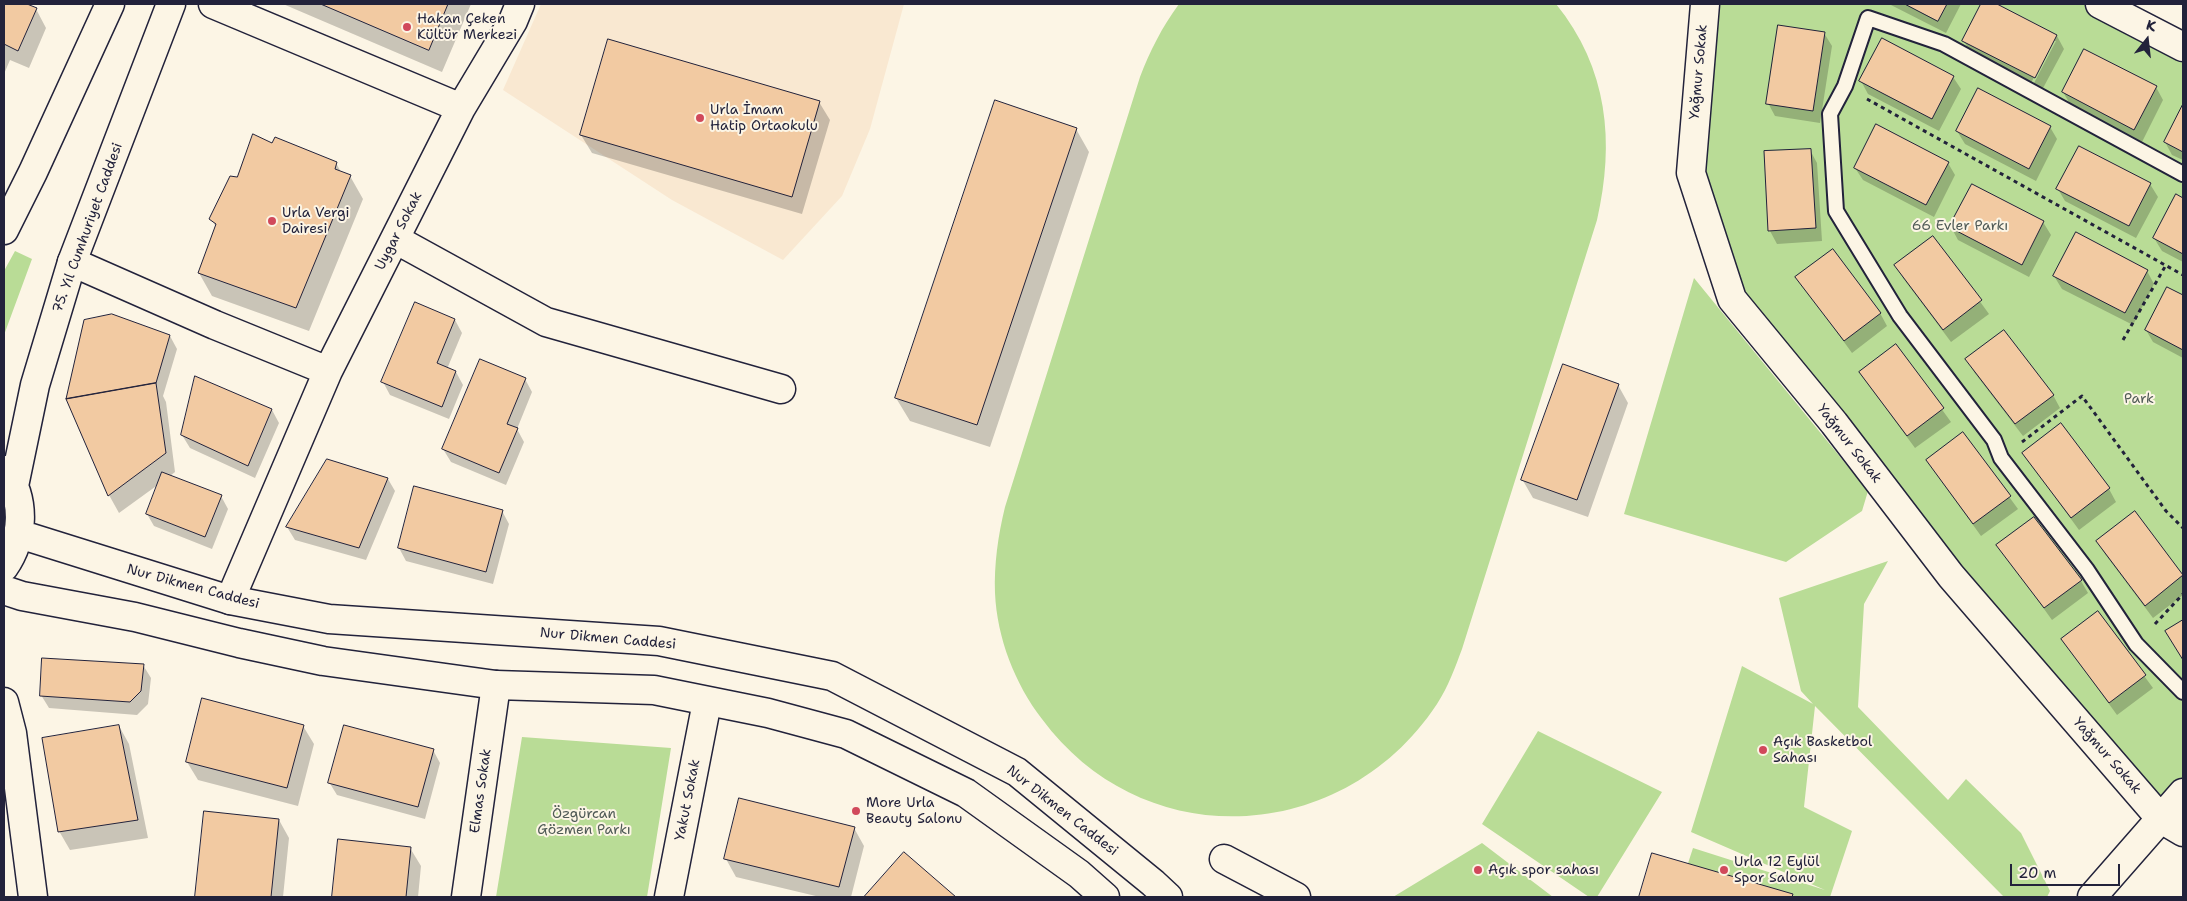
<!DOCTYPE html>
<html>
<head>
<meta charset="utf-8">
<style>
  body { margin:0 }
  #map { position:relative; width:2187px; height:901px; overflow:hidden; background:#fcf5e5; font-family:"Shantell Sans",sans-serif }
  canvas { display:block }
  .frame { position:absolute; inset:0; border:5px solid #22223b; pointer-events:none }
  .north { position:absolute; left:2122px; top:15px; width:50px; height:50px; -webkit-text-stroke:4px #fcf5e5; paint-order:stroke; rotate:16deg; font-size:14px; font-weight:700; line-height:20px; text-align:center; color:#22223b }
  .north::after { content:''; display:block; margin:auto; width:18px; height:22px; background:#22223b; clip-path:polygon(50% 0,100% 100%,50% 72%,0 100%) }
  .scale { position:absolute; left:2010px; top:864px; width:110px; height:22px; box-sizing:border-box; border:2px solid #22223b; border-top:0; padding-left:6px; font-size:15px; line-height:18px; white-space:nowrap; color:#22223b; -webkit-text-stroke:4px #fcf5e5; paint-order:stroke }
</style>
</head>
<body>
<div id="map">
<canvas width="2187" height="901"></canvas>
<div class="frame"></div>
<div class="north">K</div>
<div class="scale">20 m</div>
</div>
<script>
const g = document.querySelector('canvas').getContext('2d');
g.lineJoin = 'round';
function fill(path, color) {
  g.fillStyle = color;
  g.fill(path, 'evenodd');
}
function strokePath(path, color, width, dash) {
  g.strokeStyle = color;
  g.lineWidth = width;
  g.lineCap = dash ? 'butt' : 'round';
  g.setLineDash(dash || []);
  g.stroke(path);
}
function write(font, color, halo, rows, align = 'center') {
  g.font = font + ' "Shantell Sans",sans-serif';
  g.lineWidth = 4;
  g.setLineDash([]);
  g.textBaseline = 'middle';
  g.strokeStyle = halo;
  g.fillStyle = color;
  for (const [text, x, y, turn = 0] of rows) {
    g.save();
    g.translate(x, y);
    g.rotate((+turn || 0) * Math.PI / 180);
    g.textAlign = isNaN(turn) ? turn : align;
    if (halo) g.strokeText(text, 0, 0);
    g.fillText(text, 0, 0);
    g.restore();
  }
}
const built = new Path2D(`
  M 541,4 L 904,4 L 870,129 L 842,196 L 783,260 L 672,200 L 503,90 Z`);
const green = new Path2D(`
  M 1179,4 L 1556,4 C 1608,68 1615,142 1597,220 L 1462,649 C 1455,668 1448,687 1437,704 C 1344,845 1144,857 1042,719 C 1015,684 997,638 995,593 C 994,564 998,536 1005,507 L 1140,77 C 1150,51 1162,27 1179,4 Z
  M 1705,4 L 2100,4 L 2183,47 L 2183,793 L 2161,819 L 1732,299 L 1691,173 Z
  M 15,251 L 32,259 L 4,335 L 4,271 Z
  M 1694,278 L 1868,491 L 1862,511 L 1786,562 L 1624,514 Z
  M 1888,561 L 1864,604 L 1858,707 L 1948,800 L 1966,779 L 2021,833 L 2050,891 L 2047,897 L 2004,897 L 1815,706 L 1804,807 L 1852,831 L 1830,897 L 1677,897 L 1693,848 L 1825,890 L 1691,832 L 1742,666 L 1813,704 L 1801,691 L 1779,598 Z
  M 1538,731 L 1662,792 L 1597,897 L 1589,897 L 1482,824 Z
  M 522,737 L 671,748 L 647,897 L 496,897 Z
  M 1482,843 L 1553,897 L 1393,897 Z`);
const shadow = new Path2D(`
  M 4,4 L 24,4 L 36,9 L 46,28 L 29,68 L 10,60 L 4,74 Z
  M 283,4 L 471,4 L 442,72 Z
  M 1889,4 L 1961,4 L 1946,33 Z
  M 1983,4 L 1995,4 L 2057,36 L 2064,49 L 2042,90 L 1971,54 L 1964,41 ZM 2053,41 L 2056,41 L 2033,85 L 2031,83 Z
  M 1824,33 L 1832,46 L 1820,123 L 1775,116 L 1768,103 Z
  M 1953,77 L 1961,89 L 1939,131 L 1868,94 L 1861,81 Z
  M 2156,87 L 2163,100 L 2142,142 L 2070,104 L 2063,92 Z
  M 819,102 L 830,120 L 802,214 L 592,153 L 581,135 Z
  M 2183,107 L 2183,160 L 2172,155 L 2165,142 Z
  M 2050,127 L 2057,139 L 2036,181 L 1965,144 L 1957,131 Z
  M 1076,129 L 1089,152 L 990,447 L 910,421 L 896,398 Z
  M 273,145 L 336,163 L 341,172 L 350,176 L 363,199 L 309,331 L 212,296 L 199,273 L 216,227 L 211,218 L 238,178 Z
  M 1810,150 L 1817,163 L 1822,241 L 1777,244 L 1770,231 L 1765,152 Z
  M 1948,163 L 1955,175 L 1934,217 L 1863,180 L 1855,168 Z
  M 2150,184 L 2158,197 L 2136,238 L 2065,201 L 2058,189 Z
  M 2176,196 L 2183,200 L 2183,262 L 2162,251 L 2154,238 Z
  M 2043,222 L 2051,235 L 2029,277 L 1958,240 L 1951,227 Z
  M 1933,237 L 1989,314 L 1951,342 L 1903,278 L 1896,265 Z
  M 2147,271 L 2154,284 L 2133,325 L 2062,289 L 2054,276 Z
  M 1797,277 L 1880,313 L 1887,326 L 1852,353 Z
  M 2168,288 L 2183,296 L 2183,358 L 2153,342 L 2146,330 Z
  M 455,320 L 462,333 L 447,369 L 456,372 L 463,385 L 449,419 L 390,395 L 383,382 Z
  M 170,336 L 177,349 L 163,396 L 166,402 L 175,472 L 170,476 L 221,496 L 228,509 L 212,549 L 154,526 L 147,514 L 159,484 L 119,513 L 109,495 Z
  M 1896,346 L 1951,422 L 1915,448 L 1860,373 Z
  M 1967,359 L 2053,395 L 2060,408 L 2023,436 L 1974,372 Z
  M 525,379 L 532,392 L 517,429 L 524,442 L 506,485 L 451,462 L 443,449 Z
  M 1618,385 L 1628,403 L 1588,517 L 1533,498 L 1522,479 Z
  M 272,410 L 279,423 L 255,478 L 190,448 L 182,435 Z
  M 2061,425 L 2109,489 L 2116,502 L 2079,530 L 2023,453 Z
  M 1963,434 L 2018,509 L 1981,536 L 1927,461 Z
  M 388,479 L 395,491 L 366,560 L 295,540 L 287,527 Z
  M 502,511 L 509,524 L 493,584 L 406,561 L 399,548 Z
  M 2135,513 L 2183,577 L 2183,595 L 2153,618 L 2105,554 L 2097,541 Z
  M 1998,545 L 2081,581 L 2088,593 L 2052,620 Z
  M 2098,613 L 2153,688 L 2117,715 L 2062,639 Z
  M 143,665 L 151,678 L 148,704 L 137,715 L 49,708 L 41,695 Z
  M 119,726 L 129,744 L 148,838 L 70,850 L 59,831 Z
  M 303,726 L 314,744 L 298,806 L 198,780 L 187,762 Z
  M 433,750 L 440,763 L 425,819 L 337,795 L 329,782 Z
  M 205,812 L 279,820 L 289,838 L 283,897 L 196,897 Z
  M 854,828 L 864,846 L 851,897 L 820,897 L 736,877 L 726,859 Z
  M 339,840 L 410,848 L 421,866 L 418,897 L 333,897 Z
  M 904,853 L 954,897 L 866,897 Z
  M 1652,855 L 1792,895 L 1794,897 L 1640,897 Z`);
const building = new Path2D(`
  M 4,4 L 27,4 L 37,8 L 18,51 L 4,44 Z
  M 321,4 L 448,4 L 429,50 Z
  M 1905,4 L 1947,4 L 1938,21 Z
  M 1981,4 L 1997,4 L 2057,35 L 2035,78 L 1962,41 Z
  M 1778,25 L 1825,32 L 1813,111 L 1766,104 Z
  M 1882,38 L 1954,76 L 1932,119 L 1859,81 Z
  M 608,39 L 820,101 L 792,197 L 580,135 Z
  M 2084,49 L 2157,86 L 2134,130 L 2062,92 Z
  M 1978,88 L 2051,126 L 2029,169 L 1956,131 Z
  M 995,100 L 1077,128 L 977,425 L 895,398 Z
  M 2183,104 L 2183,152 L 2164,142 Z
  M 1876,124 L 1949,162 L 1926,205 L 1854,168 Z
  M 253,134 L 272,143 L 275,137 L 337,162 L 335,169 L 351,175 L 296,308 L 198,273 L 216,224 L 209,219 L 230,176 L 237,177 Z
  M 2079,146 L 2151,183 L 2129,226 L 2056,189 Z
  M 1811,149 L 1816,228 L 1768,231 L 1764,151 Z
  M 1972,184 L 2044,221 L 2022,265 L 1949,227 Z
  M 2176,194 L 2183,198 L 2183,254 L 2153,238 Z
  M 2076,232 L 2148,270 L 2125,313 L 2053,276 Z
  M 1933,236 L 1982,300 L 1943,330 L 1894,265 Z
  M 1833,249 L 1881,313 L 1844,341 L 1795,277 Z
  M 2167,287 L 2183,295 L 2183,350 L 2145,330 Z
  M 415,302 L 455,319 L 437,363 L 456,371 L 442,407 L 381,382 Z
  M 112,314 L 170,335 L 156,383 L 66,399 L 84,320 Z
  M 2004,330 L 2054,395 L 2015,424 L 1965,359 Z
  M 1896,344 L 1944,408 L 1907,436 L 1859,372 Z
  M 480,359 L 526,378 L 507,424 L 518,428 L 499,473 L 442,449 Z
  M 1563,364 L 1619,384 L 1577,500 L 1521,480 Z
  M 195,376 L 272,409 L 248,466 L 181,435 Z
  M 156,383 L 166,453 L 108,496 L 66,399 Z
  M 2061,423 L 2110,488 L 2071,518 L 2022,453 Z
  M 1963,432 L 2011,496 L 1973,524 L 1926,460 Z
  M 327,459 L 388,478 L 359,548 L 286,527 Z
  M 162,472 L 222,495 L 205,537 L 146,514 Z
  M 414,486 L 503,510 L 486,572 L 398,548 Z
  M 2135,511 L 2183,575 L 2145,606 L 2096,541 Z
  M 2034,517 L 2082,580 L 2044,608 L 1996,545 Z
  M 2098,611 L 2146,675 L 2109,703 L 2061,639 Z
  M 2183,620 L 2183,660 L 2165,631 Z
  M 42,658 L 144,664 L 141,691 L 130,702 L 40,696 Z
  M 202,698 L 304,725 L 287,788 L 186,762 Z
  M 119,725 L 138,820 L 58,832 L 42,738 Z
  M 344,725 L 434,749 L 418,807 L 328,783 Z
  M 739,798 L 855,827 L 839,887 L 724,859 Z
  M 204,811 L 279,819 L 271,897 L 195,897 Z
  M 338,839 L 411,847 L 406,897 L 332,897 Z
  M 904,852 L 956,897 L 864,897 Z
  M 1652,853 L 1793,894 L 1792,897 L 1639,897 Z`);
const path = new Path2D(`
  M 1867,99 L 2183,275
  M 2123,340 L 2166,265
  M 2022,442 L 2082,396 L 2166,511 L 2183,528
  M 2155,624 L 2183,594`);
const lane = new Path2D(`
  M 2183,174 L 1944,44 L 1868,18 L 1845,86 L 1830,114 L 1836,211 L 1900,316 L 1994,440 L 2001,458 L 2087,570 L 2136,644 L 2183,692`);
const street = new Path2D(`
  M 213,4 L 461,108
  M 1705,4 L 1691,173 L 1732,299 L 1834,423 L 1951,576 L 2161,819 L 2183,832
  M 2100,4 L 2183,47
  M 395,239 L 546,322 L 781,389
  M 72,262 L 215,325 L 328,371
  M 230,600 L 328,371 L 461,108 L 513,21 L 520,4
  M 1224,859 L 1296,897
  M 466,897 L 496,685
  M 669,897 L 707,702
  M 2092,897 L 2183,793`);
const secondary = new Path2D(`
  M 4,230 L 33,172 L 110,4
  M 14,486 L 35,385 L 72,262 L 171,4
  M 19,534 L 230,600 L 329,619 L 659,641 L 832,676 L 1017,772 L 1153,883 L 1168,897
  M 4,567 C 24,538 26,500 5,470
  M 4,590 L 22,596 L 135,617 L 239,643 L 323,661 L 496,685 L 654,690 L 768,713 L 846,734 L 966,793 L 1079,874 L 1105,897
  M 4,702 L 12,733 L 33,897`);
const markers = [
  [407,27,5,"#d1495b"],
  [700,118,5,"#d1495b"],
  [272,221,5,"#d1495b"],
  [1763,750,5,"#d1495b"],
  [856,811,5,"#d1495b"],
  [1478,870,5,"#d1495b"],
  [1724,870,5,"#d1495b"]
];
const poiNames = [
  ["Hakan Çeken",417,19],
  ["Kültür Merkezi",417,35],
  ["Urla İmam",710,110],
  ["Hatip Ortaokulu",710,126],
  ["Urla Vergi",282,213],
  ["Dairesi",282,229],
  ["Açık Basketbol",1773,742],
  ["Sahası",1773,758],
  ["More Urla",866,803],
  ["Beauty Salonu",866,819],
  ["Urla 12 Eylül",1734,862],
  ["Spor Salonu",1734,878],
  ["Açık spor sahası",1488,870]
];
const streetNames = [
  ["Yağmur Sokak",1699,72,-85],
  ["75. Yıl Cumhuriyet Caddesi",88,228,-70],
  ["Uygar Sokak",399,231,-63],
  ["Yağmur Sokak",1849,444,52],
  ["Nur Dikmen Caddesi",193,587,15],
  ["Nur Dikmen Caddesi",608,639,5],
  ["Yağmur Sokak",2107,756,49],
  ["Elmas Sokak",481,791,-82],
  ["Yakut Sokak",688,800,-79],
  ["Nur Dikmen Caddesi",1062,811,38]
];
const parkNames = [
  ["66 Evler Parkı",1960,226],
  ["Park",2139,399],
  ["Özgürcan",584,814],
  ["Gözmen Parkı",584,830]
];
fill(built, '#f9e8d1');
fill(green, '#b9dc96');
fill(shadow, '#0003');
fill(building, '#f2caa2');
strokePath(building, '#22223b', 1);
strokePath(lane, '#22223b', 18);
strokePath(street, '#22223b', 31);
strokePath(secondary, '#22223b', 31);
strokePath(path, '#22223b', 3, [4, 4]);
strokePath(lane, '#fcf5e5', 14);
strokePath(street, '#fcf5e5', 28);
strokePath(secondary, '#fcf5e5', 28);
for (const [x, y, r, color] of markers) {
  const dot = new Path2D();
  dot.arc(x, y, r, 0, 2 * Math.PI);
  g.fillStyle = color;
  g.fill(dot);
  strokePath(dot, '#fcf5e5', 2);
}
write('14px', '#22223b', '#fcf5e5', poiNames, 'left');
write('14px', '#22223b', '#fcf5e5', streetNames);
write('14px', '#4f5a56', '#fcf5e5', parkNames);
</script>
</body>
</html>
